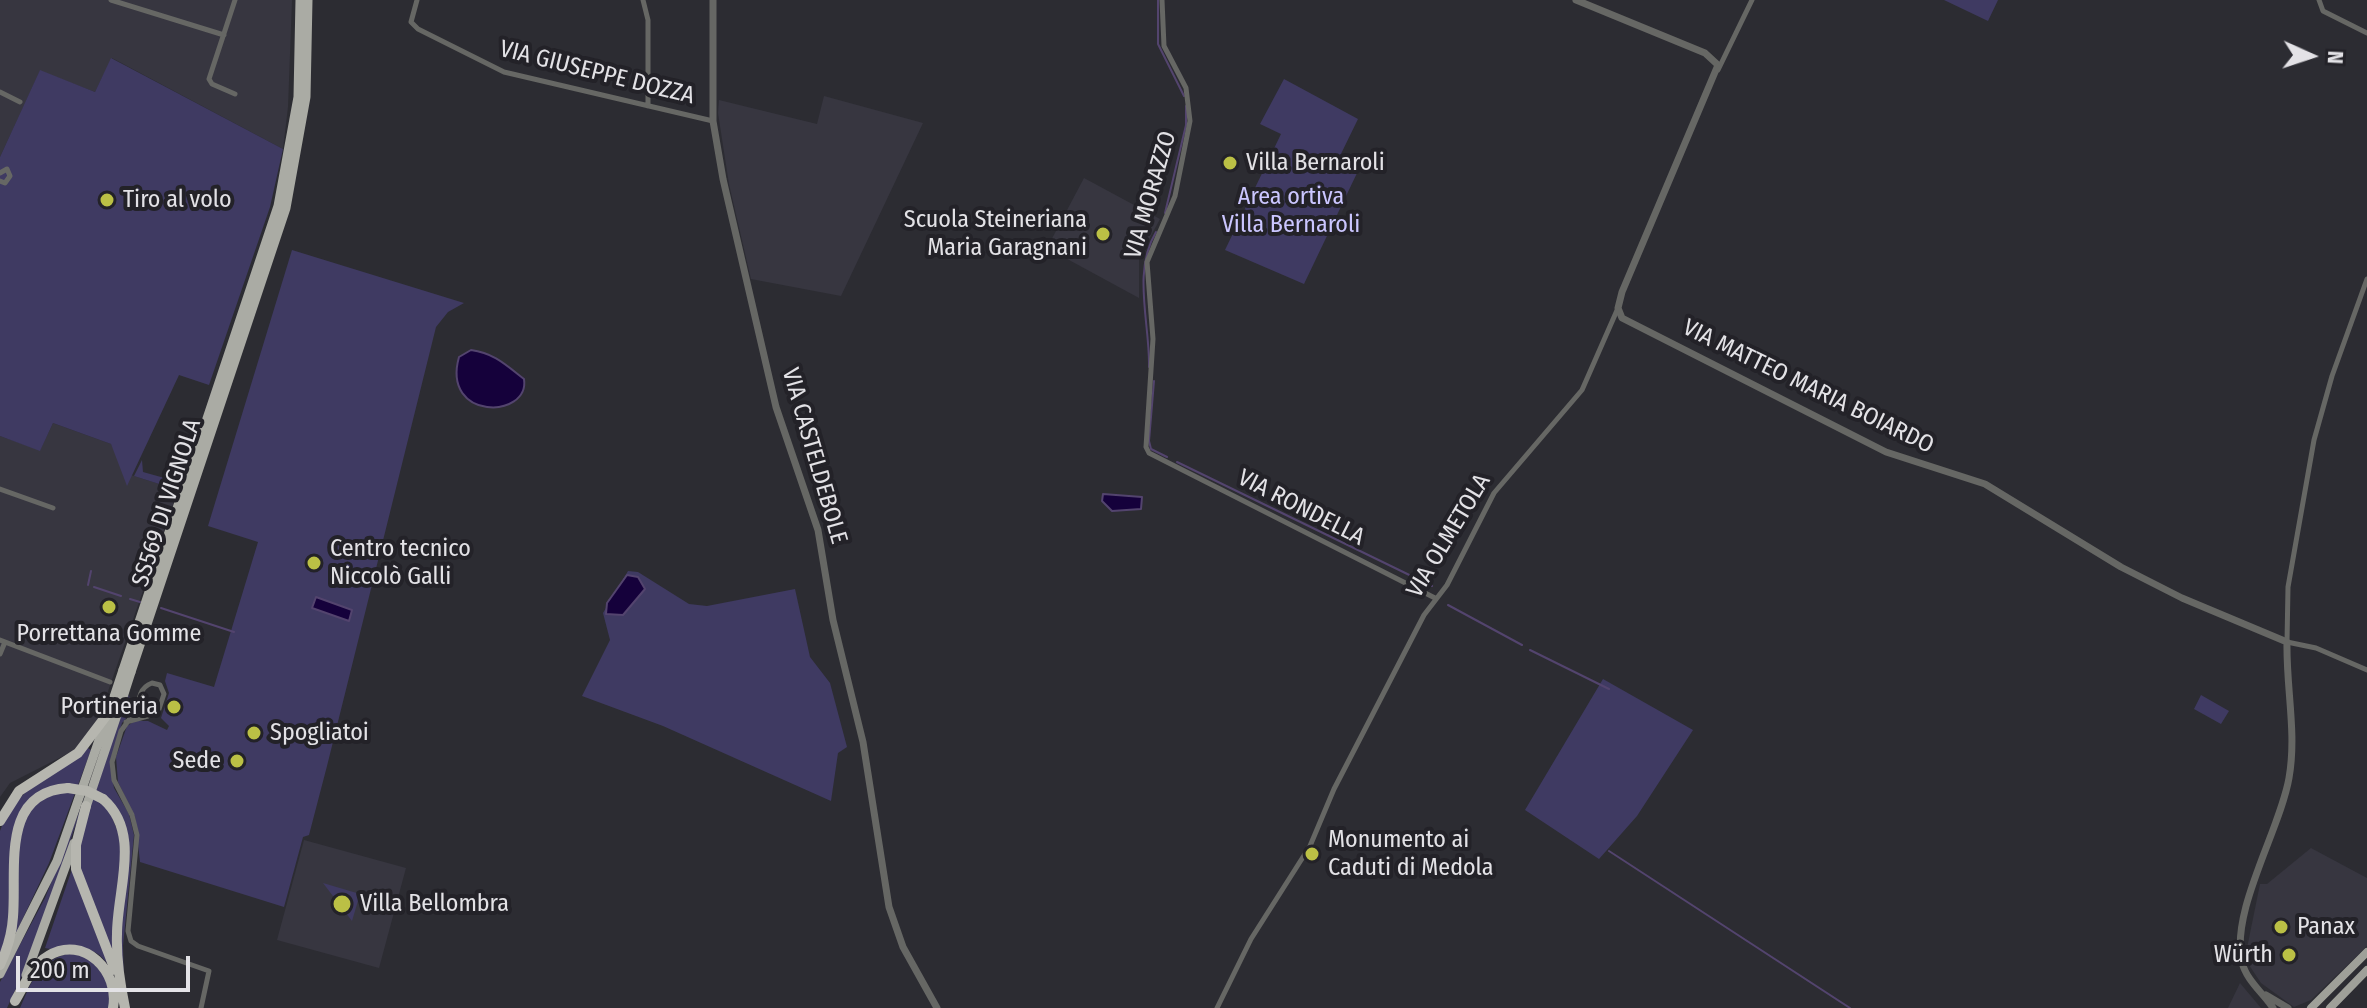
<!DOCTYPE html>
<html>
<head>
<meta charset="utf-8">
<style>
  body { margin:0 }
  #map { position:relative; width:2367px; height:1008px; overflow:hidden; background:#2c2c32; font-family:"Fira Sans Condensed",sans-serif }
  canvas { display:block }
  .north { position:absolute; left:2271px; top:16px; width:80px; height:80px; -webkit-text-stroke:6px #232228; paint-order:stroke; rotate:93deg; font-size:22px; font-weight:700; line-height:32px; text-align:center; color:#e3e2e6 }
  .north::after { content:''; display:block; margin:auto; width:28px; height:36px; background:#e3e2e6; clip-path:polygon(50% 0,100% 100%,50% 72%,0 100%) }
  .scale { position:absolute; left:16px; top:956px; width:174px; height:36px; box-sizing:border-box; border:4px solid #e3e2e6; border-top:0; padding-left:10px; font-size:24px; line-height:28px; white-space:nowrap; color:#e3e2e6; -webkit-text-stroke:6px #232228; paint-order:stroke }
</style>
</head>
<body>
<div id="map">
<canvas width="2367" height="1008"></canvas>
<div class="north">N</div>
<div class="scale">200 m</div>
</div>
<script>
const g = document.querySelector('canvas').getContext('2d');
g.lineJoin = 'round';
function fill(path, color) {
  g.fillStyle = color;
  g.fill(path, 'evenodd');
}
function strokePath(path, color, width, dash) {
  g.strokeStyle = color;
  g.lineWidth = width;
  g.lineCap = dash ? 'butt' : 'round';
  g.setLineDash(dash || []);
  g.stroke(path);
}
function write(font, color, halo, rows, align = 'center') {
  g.font = font + ' "Fira Sans Condensed",sans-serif';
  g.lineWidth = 8;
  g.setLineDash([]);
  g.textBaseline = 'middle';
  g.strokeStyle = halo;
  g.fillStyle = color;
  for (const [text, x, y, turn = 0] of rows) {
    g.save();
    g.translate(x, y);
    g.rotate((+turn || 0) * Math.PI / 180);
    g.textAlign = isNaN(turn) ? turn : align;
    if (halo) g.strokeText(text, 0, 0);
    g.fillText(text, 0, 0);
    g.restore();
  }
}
const built = new Path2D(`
  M 0,0 L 292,0 L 288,107 L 283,149 L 112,58 L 95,92 L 40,71 L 0,157 Z
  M 824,96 L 923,123 L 841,296 L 751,279 L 729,184 L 718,113 L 719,100 L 817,124 Z
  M 1084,178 L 1160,219 L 1139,258 L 1139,298 L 1047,248 Z
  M 53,423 L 111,444 L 128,474 L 178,490 L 98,720 L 77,749 L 10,783 L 0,797 L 0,436 L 40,450 Z
  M 304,840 L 406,868 L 379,968 L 277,940 Z
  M 2311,848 L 2367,878 L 2367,946 L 2311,1000 L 2294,1007 L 2261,983 L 2249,965 L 2247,948 L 2260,884 L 2267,884 Z
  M 2240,983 L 2261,1008 L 2228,1008 Z`);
const green = new Path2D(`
  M 1944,0 L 1998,0 L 1988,21 Z
  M 111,58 L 283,149 L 270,207 L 209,385 L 179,375 L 127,486 L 111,444 L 53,423 L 40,451 L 0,436 L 0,157 L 40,70 L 95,92 Z
  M 1284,79 L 1358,119 L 1338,160 L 1358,171 L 1304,284 L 1225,250 L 1281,134 L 1260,124 Z
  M 292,250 L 464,303 L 448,312 L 436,327 L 327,766 L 309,835 L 303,837 L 284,907 L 140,862 L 135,817 L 118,782 L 116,757 L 127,726 L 135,721 L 148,721 L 167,730 L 169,726 L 161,718 L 169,693 L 165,681 L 167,673 L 214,687 L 258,542 L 208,526 Z
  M 176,455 L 184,463 L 178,490 L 134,476 L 142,460 L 143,472 L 168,479 L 178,461 Z
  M 628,571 L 638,572 L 689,604 L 707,606 L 795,589 L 810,657 L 830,683 L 847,747 L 838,753 L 831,801 L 663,726 L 582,696 L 610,640 L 603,613 Z
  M 1603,679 L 1693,730 L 1637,816 L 1599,859 L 1525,810 Z
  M 128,695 L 136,706 L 122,723 L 110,764 L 114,788 L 129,814 L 134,835 L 123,946 L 124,988 L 120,951 L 126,826 L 112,803 L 109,810 L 122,842 L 112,954 C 101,926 80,891 79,861 C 77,825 116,733 128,695 Z
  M 2201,695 L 2229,711 L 2221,724 L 2194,709 Z
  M 88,748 L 91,750 L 49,863 L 16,933 L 16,834 L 33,804 L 70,784 C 56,784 47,790 36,797 C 0,823 15,876 10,917 C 8,932 3,946 0,960 L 0,831 C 13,791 54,771 88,748 Z
  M 86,795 L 29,960 L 7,1008 L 0,1008 L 0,982 L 45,898 Z
  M 72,869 L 110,963 L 115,976 C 94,935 76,954 45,948 Z
  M 323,883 L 360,894 L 352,921 Z
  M 70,953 L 87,957 L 110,981 L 111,1008 L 20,1008 C 32,980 38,961 70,953 Z`);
const water = new Path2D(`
  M 471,350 C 494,353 506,365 524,379 C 530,419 441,421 459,357 Z
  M 1103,494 L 1142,497 L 1141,509 L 1112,511 L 1102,501 Z
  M 627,575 L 638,577 L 645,589 L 623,615 L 606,614 L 607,603 Z
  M 316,597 L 352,610 L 349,621 L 312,608 Z`);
const stream = new Path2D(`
  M 1158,0 L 1158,44 L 1184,96
  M 1165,213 L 1186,125 L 1186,106
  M 1149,367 C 1150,323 1132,272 1156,232
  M 1154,381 L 1149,441 L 1151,449 L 1167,457
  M 1177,462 L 1432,586
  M 88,585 L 91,571
  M 94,587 L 121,596
  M 130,599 L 140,602
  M 1448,605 L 1522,645
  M 161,608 L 234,632
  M 1530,650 L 1609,689
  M 1609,851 L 1850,1008`);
const minor = new Path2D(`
  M 111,0 L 224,35
  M 235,0 L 209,79 L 212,84 L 235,94
  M 417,0 L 411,22 L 418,29 L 504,72 L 713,121
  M 643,0 L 648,20 L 648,106
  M 1162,0 L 1164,46 L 1186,88 L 1190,121 L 1175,196 L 1147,262 L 1153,339 L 1146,447 L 1149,453 L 1435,598
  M 2319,0 L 2323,11 L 2367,33
  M 1718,70 L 1752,0
  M 0,92 L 20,102
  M 0,173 L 7,169 L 10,176 L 5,183 L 0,181
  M 2367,279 L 2332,376 L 2314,440 L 2288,587 L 2287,642 L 2316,648 L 2367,670
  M 0,489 L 53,508
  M 0,640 L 110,682
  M 0,654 L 5,642
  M 152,683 L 160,685 L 164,694 L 158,712 L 148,716 L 140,709 C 137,698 141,687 152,683 Z
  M 139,706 L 121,731 L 112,762 L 114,780 L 132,815 L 137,835 L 128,931 L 131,941 L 138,946 L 209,971 L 201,1008
  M 126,722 L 148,716
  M 1217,1008 L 1251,939 L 1310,846 L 1334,789 L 1424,615 L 1447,585 L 1494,493 L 1582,390 L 1618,308`);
const tertiary = new Path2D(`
  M 713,0 L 713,121 L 723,179 L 776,407 L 818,530 L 833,620 L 863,742 L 889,907 L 903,947 L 937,1008
  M 1576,0 L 1705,53 L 1718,65 L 1622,292 L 1618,308 L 1622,318 L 1886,452 L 1985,484 L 2121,567 L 2182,598 L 2287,642 C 2286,688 2297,733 2289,778 C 2280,830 2230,911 2242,962 C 2246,980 2263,993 2273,1008
  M 2266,995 L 2288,1008`);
const primary = new Path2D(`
  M 2311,1008 L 2367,952
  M 2330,1008 L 2367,970`);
const trunk = new Path2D(`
  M 123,670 L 278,206 L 298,97 L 300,0
  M 131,672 L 286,208 L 306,97 L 308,0
  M 85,810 L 122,700
  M 0,974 L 57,861 L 114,697
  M 26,975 L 74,843`);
const motorway = new Path2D(`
  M 103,799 C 142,833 117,889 117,934 C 116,959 120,984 125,1008
  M 86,806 L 76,845 L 76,869 L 115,970
  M 0,821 L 19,791 L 78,753 L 109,712
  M 0,965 C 7,950 12,934 13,917 C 17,869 0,792 68,788
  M 15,1001 C 24,986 32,965 48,956 C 84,934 120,972 113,1008`);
const trunkBridge = new Path2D(`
  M 114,697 L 123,670
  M 122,700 L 131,672`);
const motorwayBridge = new Path2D(`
  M 68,788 L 87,791 L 103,799`);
const markers = [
  [1230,163,8,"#bbc045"],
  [107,200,8,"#bbc045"],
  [1103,234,8,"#bbc045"],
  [314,563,8,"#bbc045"],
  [109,607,8,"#bbc045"],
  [174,707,8,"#bbc045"],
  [254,733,8,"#bbc045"],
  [237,761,8,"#bbc045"],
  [1312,854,8,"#bbc045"],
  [342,904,10,"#bbc045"],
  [2281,927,8,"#bbc045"],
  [2289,955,8,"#bbc045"]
];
const streetNames = [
  ["VIA GIUSEPPE DOZZA",597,73,14],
  ["VIA MORAZZO",1151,195,-74],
  ["VIA MATTEO MARIA BOIARDO",1808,387,26],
  ["VIA CASTELDEBOLE",814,456,74],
  ["SS569 DI VIGNOLA",167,503,-72],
  ["VIA RONDELLA",1301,508,27],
  ["VIA OLMETOLA",1449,536,-59]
];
const poiNames = [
  ["Villa Bernaroli",1246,163],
  ["Tiro al volo",123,200],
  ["Scuola Steineriana",1087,220,"right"],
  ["Maria Garagnani",1087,248,"right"],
  ["Centro tecnico",330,549],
  ["Niccolò Galli",330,577],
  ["Porrettana Gomme",109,634,"center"],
  ["Portineria",158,707,"right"],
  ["Spogliatoi",270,733],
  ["Sede",221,761,"right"],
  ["Monumento ai",1328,840],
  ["Caduti di Medola",1328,868],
  ["Villa Bellombra",360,904],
  ["Panax",2297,927],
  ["Würth",2273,955,"right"]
];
const parkNames = [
  ["Area ortiva",1291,197],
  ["Villa Bernaroli",1291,225]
];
fill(built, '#373640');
fill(green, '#3f3a62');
fill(water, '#15013b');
strokePath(water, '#53446e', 2);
strokePath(stream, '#53446e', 2);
strokePath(minor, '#666764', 5);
strokePath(tertiary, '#666764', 7);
strokePath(primary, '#9fa099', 8);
strokePath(trunk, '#aaaba4', 9);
strokePath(motorway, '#b6b6af', 10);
strokePath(trunkBridge, '#aaaba4', 9);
strokePath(motorwayBridge, '#b6b6af', 10);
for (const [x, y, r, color] of markers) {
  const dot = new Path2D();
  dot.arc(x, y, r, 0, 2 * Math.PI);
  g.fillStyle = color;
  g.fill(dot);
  strokePath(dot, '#232228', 3);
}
write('24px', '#e3e2e6', '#232228', streetNames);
write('24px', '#e3e2e6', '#232228', poiNames, 'left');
write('24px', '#cbc6ff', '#232228', parkNames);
</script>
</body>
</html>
